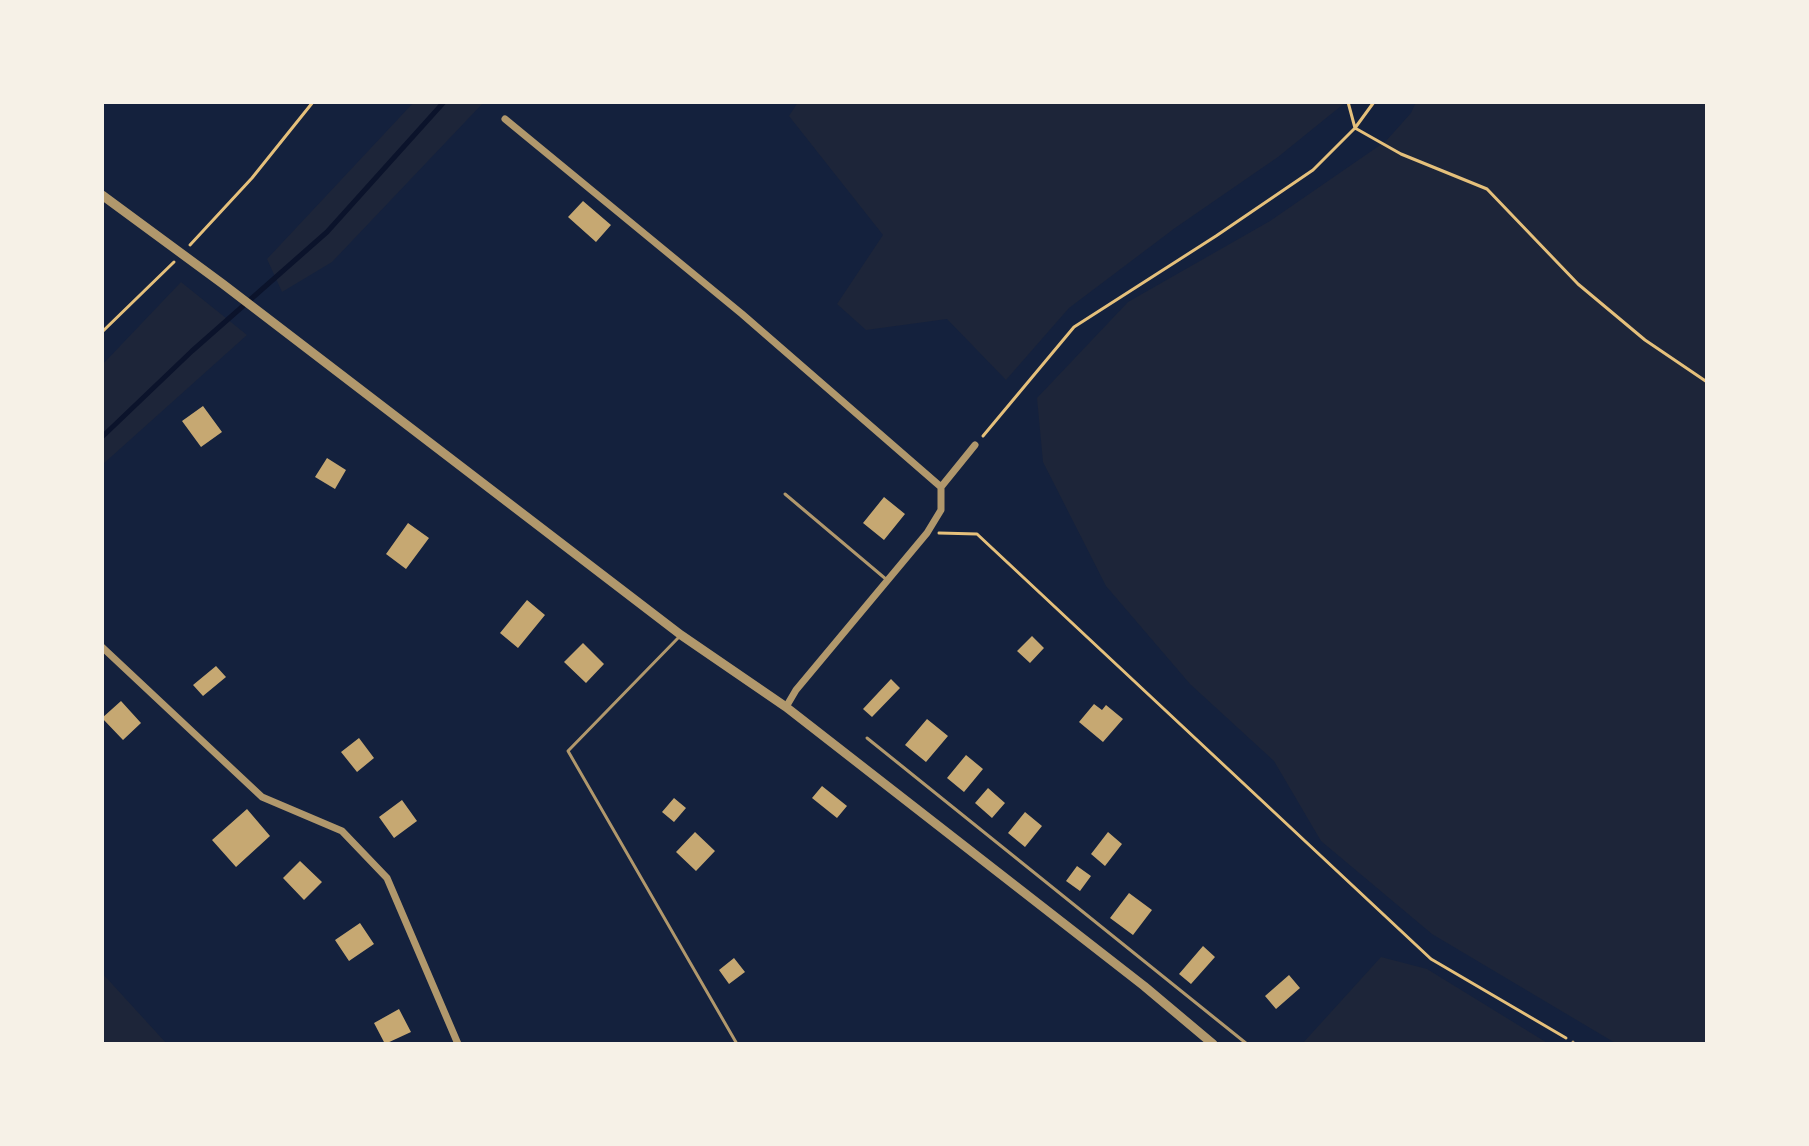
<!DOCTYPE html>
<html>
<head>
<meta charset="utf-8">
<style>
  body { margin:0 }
  #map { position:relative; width:1809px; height:1146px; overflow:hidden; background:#14213d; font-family:Spectral,serif }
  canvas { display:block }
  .frame { position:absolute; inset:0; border:104px solid #f6f1e7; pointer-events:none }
</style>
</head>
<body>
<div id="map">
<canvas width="1809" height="1146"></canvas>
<div class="frame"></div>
</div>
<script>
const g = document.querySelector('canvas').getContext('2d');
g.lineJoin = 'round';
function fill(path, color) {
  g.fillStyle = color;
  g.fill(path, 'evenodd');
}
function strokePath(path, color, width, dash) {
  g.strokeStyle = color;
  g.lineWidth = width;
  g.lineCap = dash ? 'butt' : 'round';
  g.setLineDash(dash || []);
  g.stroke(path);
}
const green = new Path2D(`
  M 414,102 L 484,102 L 332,262 L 282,292 L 267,259 Z
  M 798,102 L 1346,102 L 1278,157 L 1175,228 L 1069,308 L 1006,380 L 947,319 L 866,330 L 837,304 L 883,235 L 789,116 Z
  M 1416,102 L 1707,102 L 1707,1044 L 1617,1044 L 1432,934 L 1321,841 L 1274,761 L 1190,684 L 1106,586 L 1043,462 L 1037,398 L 1128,302 L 1270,221 L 1386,141 L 1411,113 Z
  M 181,282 L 247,335 L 102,465 L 102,365 Z
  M 1381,957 L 1427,969 L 1549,1044 L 1302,1044 Z
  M 102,973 L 167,1044 L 102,1044 Z`);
const stream = new Path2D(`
  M 102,437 L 192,351 L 327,232 L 444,102`);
const building = new Path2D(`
  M 583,201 L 611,225 L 596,242 L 568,217 Z
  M 203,406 L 222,432 L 201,447 L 182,421 Z
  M 327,458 L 346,470 L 335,489 L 315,477 Z
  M 884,497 L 905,514 L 884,540 L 863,523 Z
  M 408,523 L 429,538 L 406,569 L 386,554 Z
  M 527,600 L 545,615 L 518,648 L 500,633 Z
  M 1032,636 L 1044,648 L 1030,663 L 1017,651 Z
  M 583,643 L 604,664 L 586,683 L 564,662 Z
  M 216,666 L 226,677 L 203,696 L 193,685 Z
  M 891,679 L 900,688 L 872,717 L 863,709 Z
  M 121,701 L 141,723 L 123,740 L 102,718 Z
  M 1094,704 L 1102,710 L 1106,705 L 1123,719 L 1103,742 L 1079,722 Z
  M 927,719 L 948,736 L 926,762 L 905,745 Z
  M 359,738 L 374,758 L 357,772 L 341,752 Z
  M 966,755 L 983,769 L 964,792 L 947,778 Z
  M 822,786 L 847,806 L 837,818 L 812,798 Z
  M 988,788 L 1005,803 L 992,818 L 975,803 Z
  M 674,798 L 686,808 L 674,822 L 662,812 Z
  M 402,800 L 417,821 L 394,838 L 379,817 Z
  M 247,809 L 270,836 L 236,867 L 212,840 Z
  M 1025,812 L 1042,826 L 1025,847 L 1008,833 Z
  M 695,832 L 715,851 L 696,871 L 676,852 Z
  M 1108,832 L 1122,844 L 1105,866 L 1091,854 Z
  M 300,861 L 322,882 L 304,900 L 283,878 Z
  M 1077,866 L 1091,876 L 1080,891 L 1066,881 Z
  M 1129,893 L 1152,910 L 1133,935 L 1110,918 Z
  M 360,923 L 374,944 L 349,961 L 335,940 Z
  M 1203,946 L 1215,957 L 1191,984 L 1179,974 Z
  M 734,958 L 745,972 L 729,984 L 719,970 Z
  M 1289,975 L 1300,988 L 1276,1009 L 1265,996 Z
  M 399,1009 L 411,1032 L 385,1044 L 374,1023 Z`);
const path = new Path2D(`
  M 1348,102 L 1355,128 L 1401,154 L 1487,189 L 1578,284 L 1645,340 L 1707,382
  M 190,245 L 252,178 L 313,102
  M 102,332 L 174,262
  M 983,436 L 1074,327 L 1216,236 L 1313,170 L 1355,128 L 1374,102
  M 939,533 L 977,534 L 1431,959 L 1566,1038`);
const service = new Path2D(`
  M 785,494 L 887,580
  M 679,637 L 568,751 L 737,1044
  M 867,738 L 1247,1044
  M 1573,1042 L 1573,1044`);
const minor = new Path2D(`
  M 505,119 L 742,314 L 941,487
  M 102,647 L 262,797 L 342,831 L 387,878 L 458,1044
  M 786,707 L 796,690 L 927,533 L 941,510 L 941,487 L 975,445`);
const tertiary = new Path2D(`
  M 102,195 L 223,284 L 681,635 L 786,707 L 1144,986 L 1213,1044`);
fill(green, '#1d2539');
strokePath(stream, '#0b132b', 5);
fill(building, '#c6a872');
strokePath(path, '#e5c07b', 3);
strokePath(service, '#b1986c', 3);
strokePath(minor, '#b1986c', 7);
strokePath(tertiary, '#b1986c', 9);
</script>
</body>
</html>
